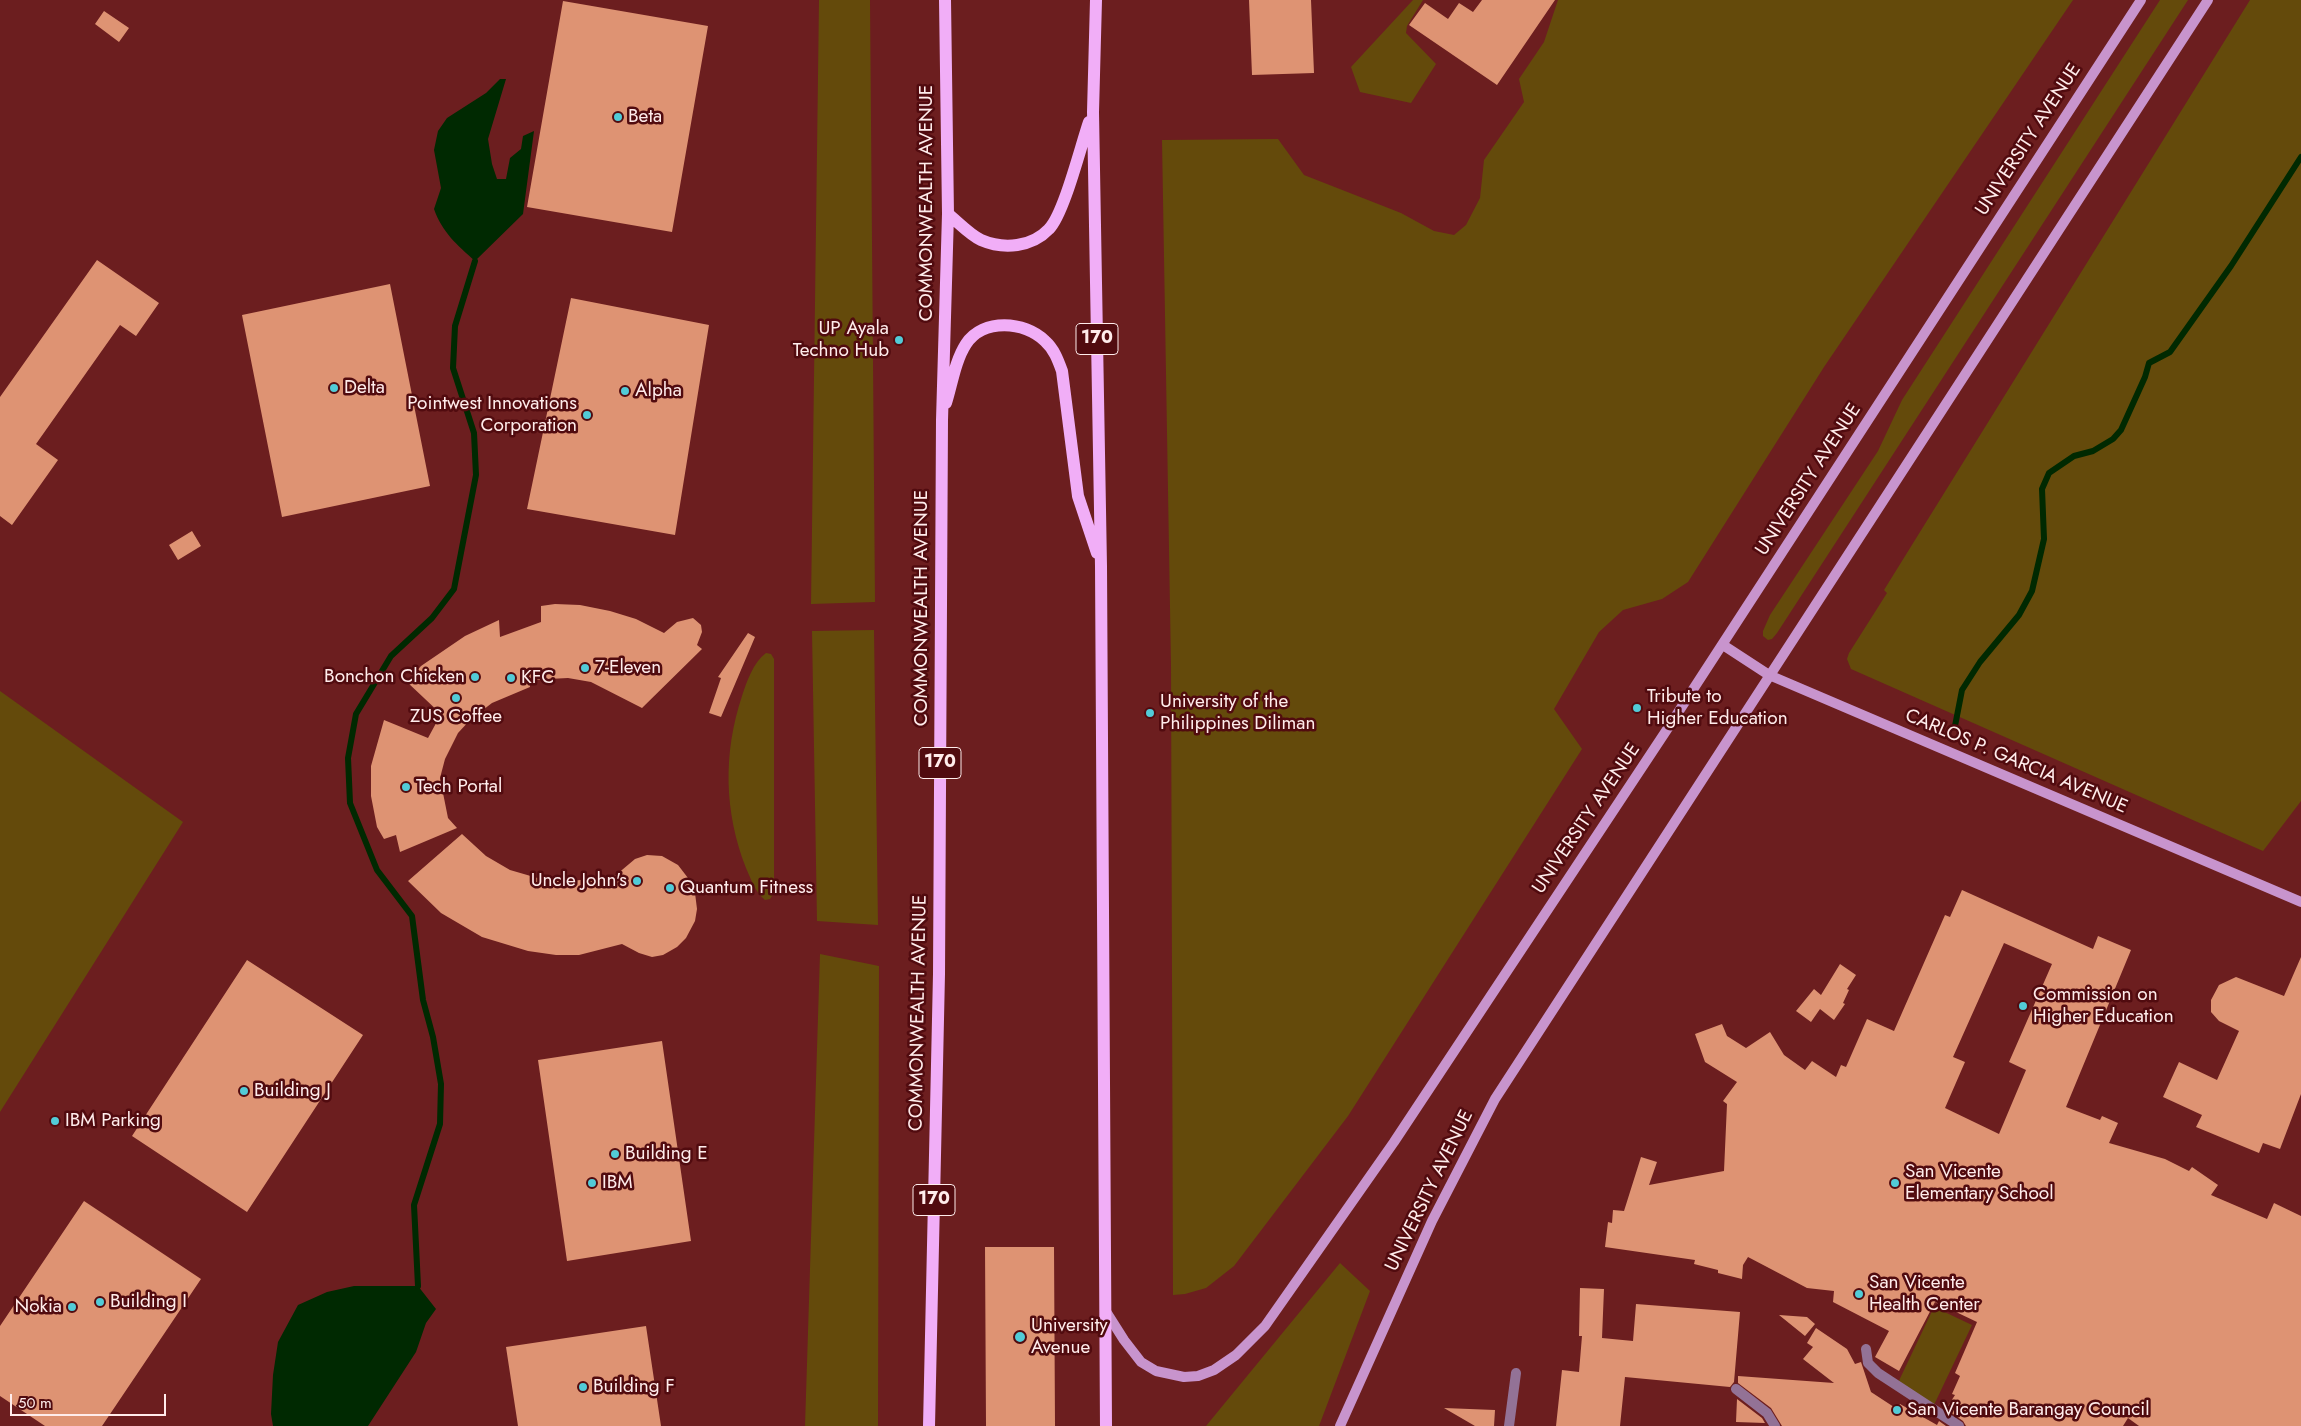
<!DOCTYPE html>
<html>
<head>
<meta charset="utf-8">
<style>
  body { margin:0 }
  #map { position:relative; width:2301px; height:1426px; overflow:hidden; background:#5e1819; font-family:Jost,sans-serif }
  canvas { display:block }
  .scale { position:absolute; left:10px; top:1394px; width:156px; height:22px; box-sizing:border-box; border:2px solid #ffeceb; border-top:0; padding-left:6px; font-size:15px; line-height:18px; white-space:nowrap; color:#ffeceb; -webkit-text-stroke:4px #510b0f; paint-order:stroke }
</style>
</head>
<body>
<div id="map">
<canvas width="2301" height="1426"></canvas>
<div class="scale">50 m</div>
</div>
<script>
const g = document.querySelector('canvas').getContext('2d');
g.lineJoin = 'round';
function fill(path, color) {
  g.fillStyle = color;
  g.fill(path, 'evenodd');
}
function strokePath(path, color, width, dash) {
  g.strokeStyle = color;
  g.lineWidth = width;
  g.lineCap = dash ? 'butt' : 'round';
  g.setLineDash(dash || []);
  g.stroke(path);
}
function write(font, color, halo, rows, align = 'center') {
  g.font = font + ' Jost,sans-serif';
  g.lineWidth = 5;
  g.setLineDash([]);
  g.textBaseline = 'middle';
  g.strokeStyle = halo;
  g.fillStyle = color;
  for (const [text, x, y, turn = 0] of rows) {
    g.save();
    g.translate(x, y);
    g.rotate((+turn || 0) * Math.PI / 180);
    g.textAlign = isNaN(turn) ? turn : align;
    if (halo) g.strokeText(text, 0, 0);
    g.fillText(text, 0, 0);
    g.restore();
  }
}
const built = new Path2D(`
  M 0,0 L 2301,0 L 2301,1426 L 0,1426 Z`);
const green = new Path2D(`
  M 819,0 L 870,0 L 875,602 L 811,604 Z
  M 1413,0 L 1423,0 L 1407,26 L 1406,33 L 1436,64 L 1411,103 L 1360,92 L 1351,67 Z
  M 1558,0 L 2073,0 L 1824,367 L 1688,582 L 1662,599 L 1623,610 L 1599,632 L 1554,709 L 1582,749 L 1348,1116 L 1234,1266 L 1206,1288 L 1185,1294 L 1173,1295 L 1171,666 L 1162,140 L 1278,139 L 1304,175 L 1401,213 L 1434,231 L 1454,235 L 1466,225 L 1480,198 L 1484,160 L 1524,102 L 1519,79 L 1544,42 Z
  M 2160,0 L 2188,0 L 1777,633 L 1772,639 L 1768,640 L 1763,636 L 1763,631 L 1770,615 L 1878,451 L 1902,400 Z
  M 2250,0 L 2301,0 L 2301,801 L 2263,851 L 1851,669 L 1847,659 L 1849,653 L 1887,593 L 1884,590 Z
  M 874,630 L 878,925 L 817,921 L 812,631 Z
  M 766,653 L 771,654 L 774,659 L 774,893 L 770,899 L 765,900 C 755,892 751,879 746,868 C 724,812 723,753 742,696 C 747,681 753,663 766,653 Z
  M 0,691 L 183,822 L 0,1112 Z
  M 820,954 L 879,966 L 878,1426 L 805,1426 Z
  M 1340,1263 L 1370,1291 L 1319,1426 L 1206,1426 Z
  M 1934,1307 L 1972,1325 L 1933,1407 L 1895,1389 Z`);
const water = new Path2D(`
  M 500,79 L 506,79 L 488,139 L 492,164 L 497,179 L 506,179 L 510,158 L 521,149 L 523,136 L 534,131 L 523,214 L 475,261 C 457,245 442,232 434,209 L 441,188 L 434,150 L 438,131 L 447,118 L 486,93 Z
  M 354,1286 L 418,1286 L 436,1309 L 426,1323 L 416,1352 L 368,1426 L 273,1426 L 271,1414 L 273,1375 L 278,1342 L 298,1305 L 327,1292 Z`);
const stream = new Path2D(`
  M 1955,726 L 1962,690 L 1980,662 L 2019,615 L 2032,591 L 2044,539 L 2042,489 L 2049,473 L 2074,456 L 2093,451 L 2113,439 L 2121,430 L 2145,377 L 2149,363 L 2170,352 L 2231,266 L 2301,157
  M 418,1286 L 414,1205 L 440,1124 L 441,1084 L 433,1037 L 423,1000 L 412,916 L 377,870 L 350,803 L 348,758 L 356,714 L 391,656 L 432,618 L 454,589 L 476,475 L 474,433 L 453,368 L 455,326 L 475,261`);
const building = new Path2D(`
  M 1249,0 L 1311,0 L 1314,73 L 1252,75 Z
  M 1482,0 L 1555,0 L 1497,85 L 1409,25 L 1425,3 L 1448,19 L 1459,3 L 1473,12 Z
  M 563,1 L 708,26 L 672,232 L 527,207 Z
  M 104,11 L 129,28 L 119,42 L 95,24 Z
  M 97,260 L 159,303 L 136,336 L 120,325 L 36,444 L 58,460 L 12,525 L 0,516 L 0,397 Z
  M 390,284 L 430,486 L 282,517 L 242,315 Z
  M 571,298 L 709,325 L 675,535 L 527,509 Z
  M 192,531 L 201,546 L 178,560 L 169,545 Z
  M 555,604 L 580,605 L 610,611 L 636,619 L 664,633 L 677,622 L 693,618 L 701,625 L 702,632 L 697,645 L 702,649 L 642,708 L 591,682 L 568,678 L 529,680 L 530,687 L 492,703 L 471,719 L 458,733 L 445,759 L 440,778 L 448,818 L 457,828 L 400,852 L 396,835 L 384,839 L 377,827 L 371,796 L 371,766 L 384,720 L 428,738 L 441,714 L 407,682 L 421,666 L 465,636 L 499,620 L 500,637 L 541,622 L 541,606 Z
  M 748,633 L 755,637 L 721,717 L 709,713 L 721,678 L 718,677 Z
  M 462,834 L 486,856 L 510,870 L 541,879 L 573,881 L 616,875 L 635,859 L 647,855 L 662,856 L 678,865 L 688,878 L 695,893 L 697,909 L 695,921 L 686,938 L 677,947 L 663,955 L 652,957 L 639,953 L 622,944 L 579,955 L 556,955 L 528,951 L 482,937 L 441,913 L 408,881 Z
  M 1962,890 L 2093,949 L 2098,936 L 2131,950 L 2066,1107 L 2100,1120 L 2102,1116 L 2118,1123 L 2109,1143 L 2165,1159 L 2189,1171 L 2192,1167 L 2218,1185 L 2211,1195 L 2267,1219 L 2274,1203 L 2301,1216 L 2301,1426 L 2139,1426 L 2128,1418 L 2123,1426 L 1966,1426 L 1963,1421 L 1946,1409 L 1955,1395 L 1952,1394 L 1960,1376 L 1955,1373 L 1977,1322 L 1935,1302 L 1899,1371 L 1875,1357 L 1889,1331 L 1833,1302 L 1834,1291 L 1807,1288 L 1748,1257 L 1743,1265 L 1742,1279 L 1718,1273 L 1718,1270 L 1694,1264 L 1695,1260 L 1605,1247 L 1608,1222 L 1612,1223 L 1613,1210 L 1624,1211 L 1641,1157 L 1657,1162 L 1649,1185 L 1724,1171 L 1727,1104 L 1723,1101 L 1737,1082 L 1705,1062 L 1695,1034 L 1722,1024 L 1727,1036 L 1746,1048 L 1770,1032 L 1784,1055 L 1805,1070 L 1812,1061 L 1836,1077 L 1841,1065 L 1846,1067 L 1867,1019 L 1894,1031 L 1945,915 L 1950,917 ZM 2004,943 L 2052,964 L 2009,1062 L 2026,1070 L 1999,1134 L 1945,1108 L 1965,1062 L 1953,1057 Z
  M 2301,957 L 2301,1094 L 2280,1149 L 2263,1143 L 2259,1153 L 2196,1127 L 2202,1115 L 2163,1097 L 2179,1062 L 2217,1080 L 2239,1031 L 2219,1021 L 2211,1012 L 2211,1000 L 2219,985 L 2236,977 L 2284,996 Z
  M 247,960 L 363,1035 L 247,1212 L 132,1136 Z
  M 1840,964 L 1856,975 L 1847,989 L 1849,990 L 1843,1003 L 1845,1004 L 1834,1020 L 1820,1009 L 1811,1022 L 1796,1011 L 1814,989 L 1821,995 Z
  M 662,1041 L 691,1241 L 567,1261 L 538,1060 Z
  M 84,1201 L 201,1279 L 102,1426 L 45,1426 L 0,1396 L 0,1326 Z
  M 985,1247 L 1054,1247 L 1055,1426 L 986,1426 Z
  M 1580,1288 L 1604,1289 L 1602,1338 L 1633,1341 L 1636,1304 L 1740,1312 L 1734,1382 L 1730,1387 L 1625,1377 L 1620,1426 L 1556,1426 L 1562,1370 L 1579,1372 L 1582,1336 L 1579,1336 Z
  M 1779,1315 L 1807,1317 L 1815,1324 L 1805,1336 Z
  M 646,1326 L 661,1426 L 518,1426 L 506,1347 Z
  M 1816,1328 L 1847,1349 L 1855,1364 L 1861,1362 L 1871,1392 L 1897,1409 L 1900,1404 L 1937,1425 L 1939,1421 L 1946,1426 L 1782,1426 L 1771,1408 L 1738,1383 L 1738,1376 L 1834,1383 L 1803,1359 L 1813,1347 L 1807,1343 Z
  M 1737,1399 L 1762,1418 L 1765,1423 L 1736,1422 Z
  M 1444,1408 L 1495,1410 L 1494,1426 L 1475,1426 Z`);
const street = new Path2D(`
  M 1866,1349 L 1868,1363 L 1878,1373 L 1959,1426
  M 1736,1389 L 1767,1413 L 1775,1426
  M 1509,1426 L 1516,1373`);
const secondary = new Path2D(`
  M 1723,645 L 1769,675 L 2301,902
  M 1105,1310 L 1124,1340 L 1141,1362 L 1156,1371 L 1184,1377 L 1198,1376 L 1214,1370 L 1236,1355 L 1265,1326 L 1394,1142 L 1666,731 L 2141,0
  M 1340,1426 L 1432,1221 L 1495,1099 L 2208,0`);
const primary = new Path2D(`
  M 1096,0 L 1093,112 L 1101,566 L 1106,1426
  M 948,214 C 958,222 970,235 981,240 C 1004,250 1032,247 1049,229 C 1064,214 1081,145 1089,122
  M 946,403 C 952,384 955,361 966,344 C 983,318 1025,321 1045,341 C 1054,349 1058,360 1062,371 L 1078,496 L 1097,553
  M 929,1426 L 939,974 L 942,420 L 948,214 L 945,0`);
const markers = [
  [618,117,5,"#52cbd7"],
  [899,340,5,"#52cbd7"],
  [334,388,5,"#52cbd7"],
  [625,391,5,"#52cbd7"],
  [587,415,5,"#52cbd7"],
  [585,668,5,"#52cbd7"],
  [475,677,5,"#52cbd7"],
  [511,678,5,"#52cbd7"],
  [456,698,5,"#52cbd7"],
  [1637,708,5,"#52cbd7"],
  [1150,713,5,"#52cbd7"],
  [406,787,5,"#52cbd7"],
  [637,881,5,"#52cbd7"],
  [670,888,5,"#52cbd7"],
  [2023,1006,5,"#52cbd7"],
  [244,1091,5,"#52cbd7"],
  [55,1121,5,"#52cbd7"],
  [615,1154,5,"#52cbd7"],
  [592,1183,5,"#52cbd7"],
  [1895,1183,5,"#52cbd7"],
  [1859,1294,5,"#52cbd7"],
  [100,1302,5,"#52cbd7"],
  [72,1307,5,"#52cbd7"],
  [1020,1337,6,"#52cbd7"],
  [583,1387,5,"#52cbd7"],
  [1897,1410,5,"#52cbd7"]
];
const shields = [
  [1097,339,42],
  [940,763,42],
  [934,1200,42]
];
const shieldNames = [
  ["170",1097,339],
  ["170",940,763],
  ["170",934,1200]
];
const poiNames = [
  ["Beta",628,117],
  ["UP Ayala",889,329,"right"],
  ["Techno Hub",889,351,"right"],
  ["Delta",344,388],
  ["Alpha",635,391],
  ["Pointwest Innovations",577,404,"right"],
  ["Corporation",577,426,"right"],
  ["7-Eleven",595,668],
  ["Bonchon Chicken",465,677,"right"],
  ["KFC",521,678],
  ["Tribute to",1647,697],
  ["Higher Education",1647,719],
  ["University of the",1160,702],
  ["Philippines Diliman",1160,724],
  ["ZUS Coffee",456,717,"center"],
  ["Tech Portal",416,787],
  ["Uncle John's",627,881,"right"],
  ["Quantum Fitness",680,888],
  ["Commission on",2033,995],
  ["Higher Education",2033,1017],
  ["Building J",254,1091],
  ["IBM Parking",65,1121],
  ["Building E",625,1154],
  ["San Vicente",1905,1172],
  ["Elementary School",1905,1194],
  ["IBM",602,1183],
  ["San Vicente",1869,1283],
  ["Health Center",1869,1305],
  ["Building I",110,1302],
  ["Nokia",62,1307,"right"],
  ["University",1031,1326],
  ["Avenue",1031,1348],
  ["Building F",593,1387],
  ["San Vicente Barangay Council",1907,1410]
];
const streetNames = [
  ["UNIVERSITY AVENUE",2029,140,-57],
  ["COMMONWEALTH AVENUE",927,203,-90],
  ["UNIVERSITY AVENUE",1809,480,-57],
  ["COMMONWEALTH AVENUE",922,608,-90],
  ["CARLOS P. GARCIA AVENUE",2016,762,23],
  ["UNIVERSITY AVENUE",1587,819,-56],
  ["COMMONWEALTH AVENUE",919,1013,-89],
  ["UNIVERSITY AVENUE",1430,1191,-64]
];
fill(built, '#6c1e1f');
fill(green, '#644a0b');
fill(water, '#002901');
strokePath(stream, '#002901', 6);
fill(building, '#de9373');
strokePath(street, '#937296', 10);
strokePath(secondary, '#c894cd', 10);
strokePath(primary, '#f1aef7', 12);
for (const [x, y, r, color] of markers) {
  const dot = new Path2D();
  dot.arc(x, y, r, 0, 2 * Math.PI);
  g.fillStyle = color;
  g.fill(dot);
  strokePath(dot, '#510b0f', 2);
}
for (const [x, y, w] of shields) {
  const box = new Path2D();
  box.roundRect(x - w / 2, y - 15.5, w, 31, 4);
  g.fillStyle = '#510b0f';
  g.fill(box);
  strokePath(box, '#ffeceb', 1);
}
write('bold 18px', '#ffeceb', null, shieldNames);
write('19px', '#ffeceb', '#510b0f', poiNames, 'left');
write('19px', '#ffeceb', '#510b0f', streetNames);
</script>
</body>
</html>
